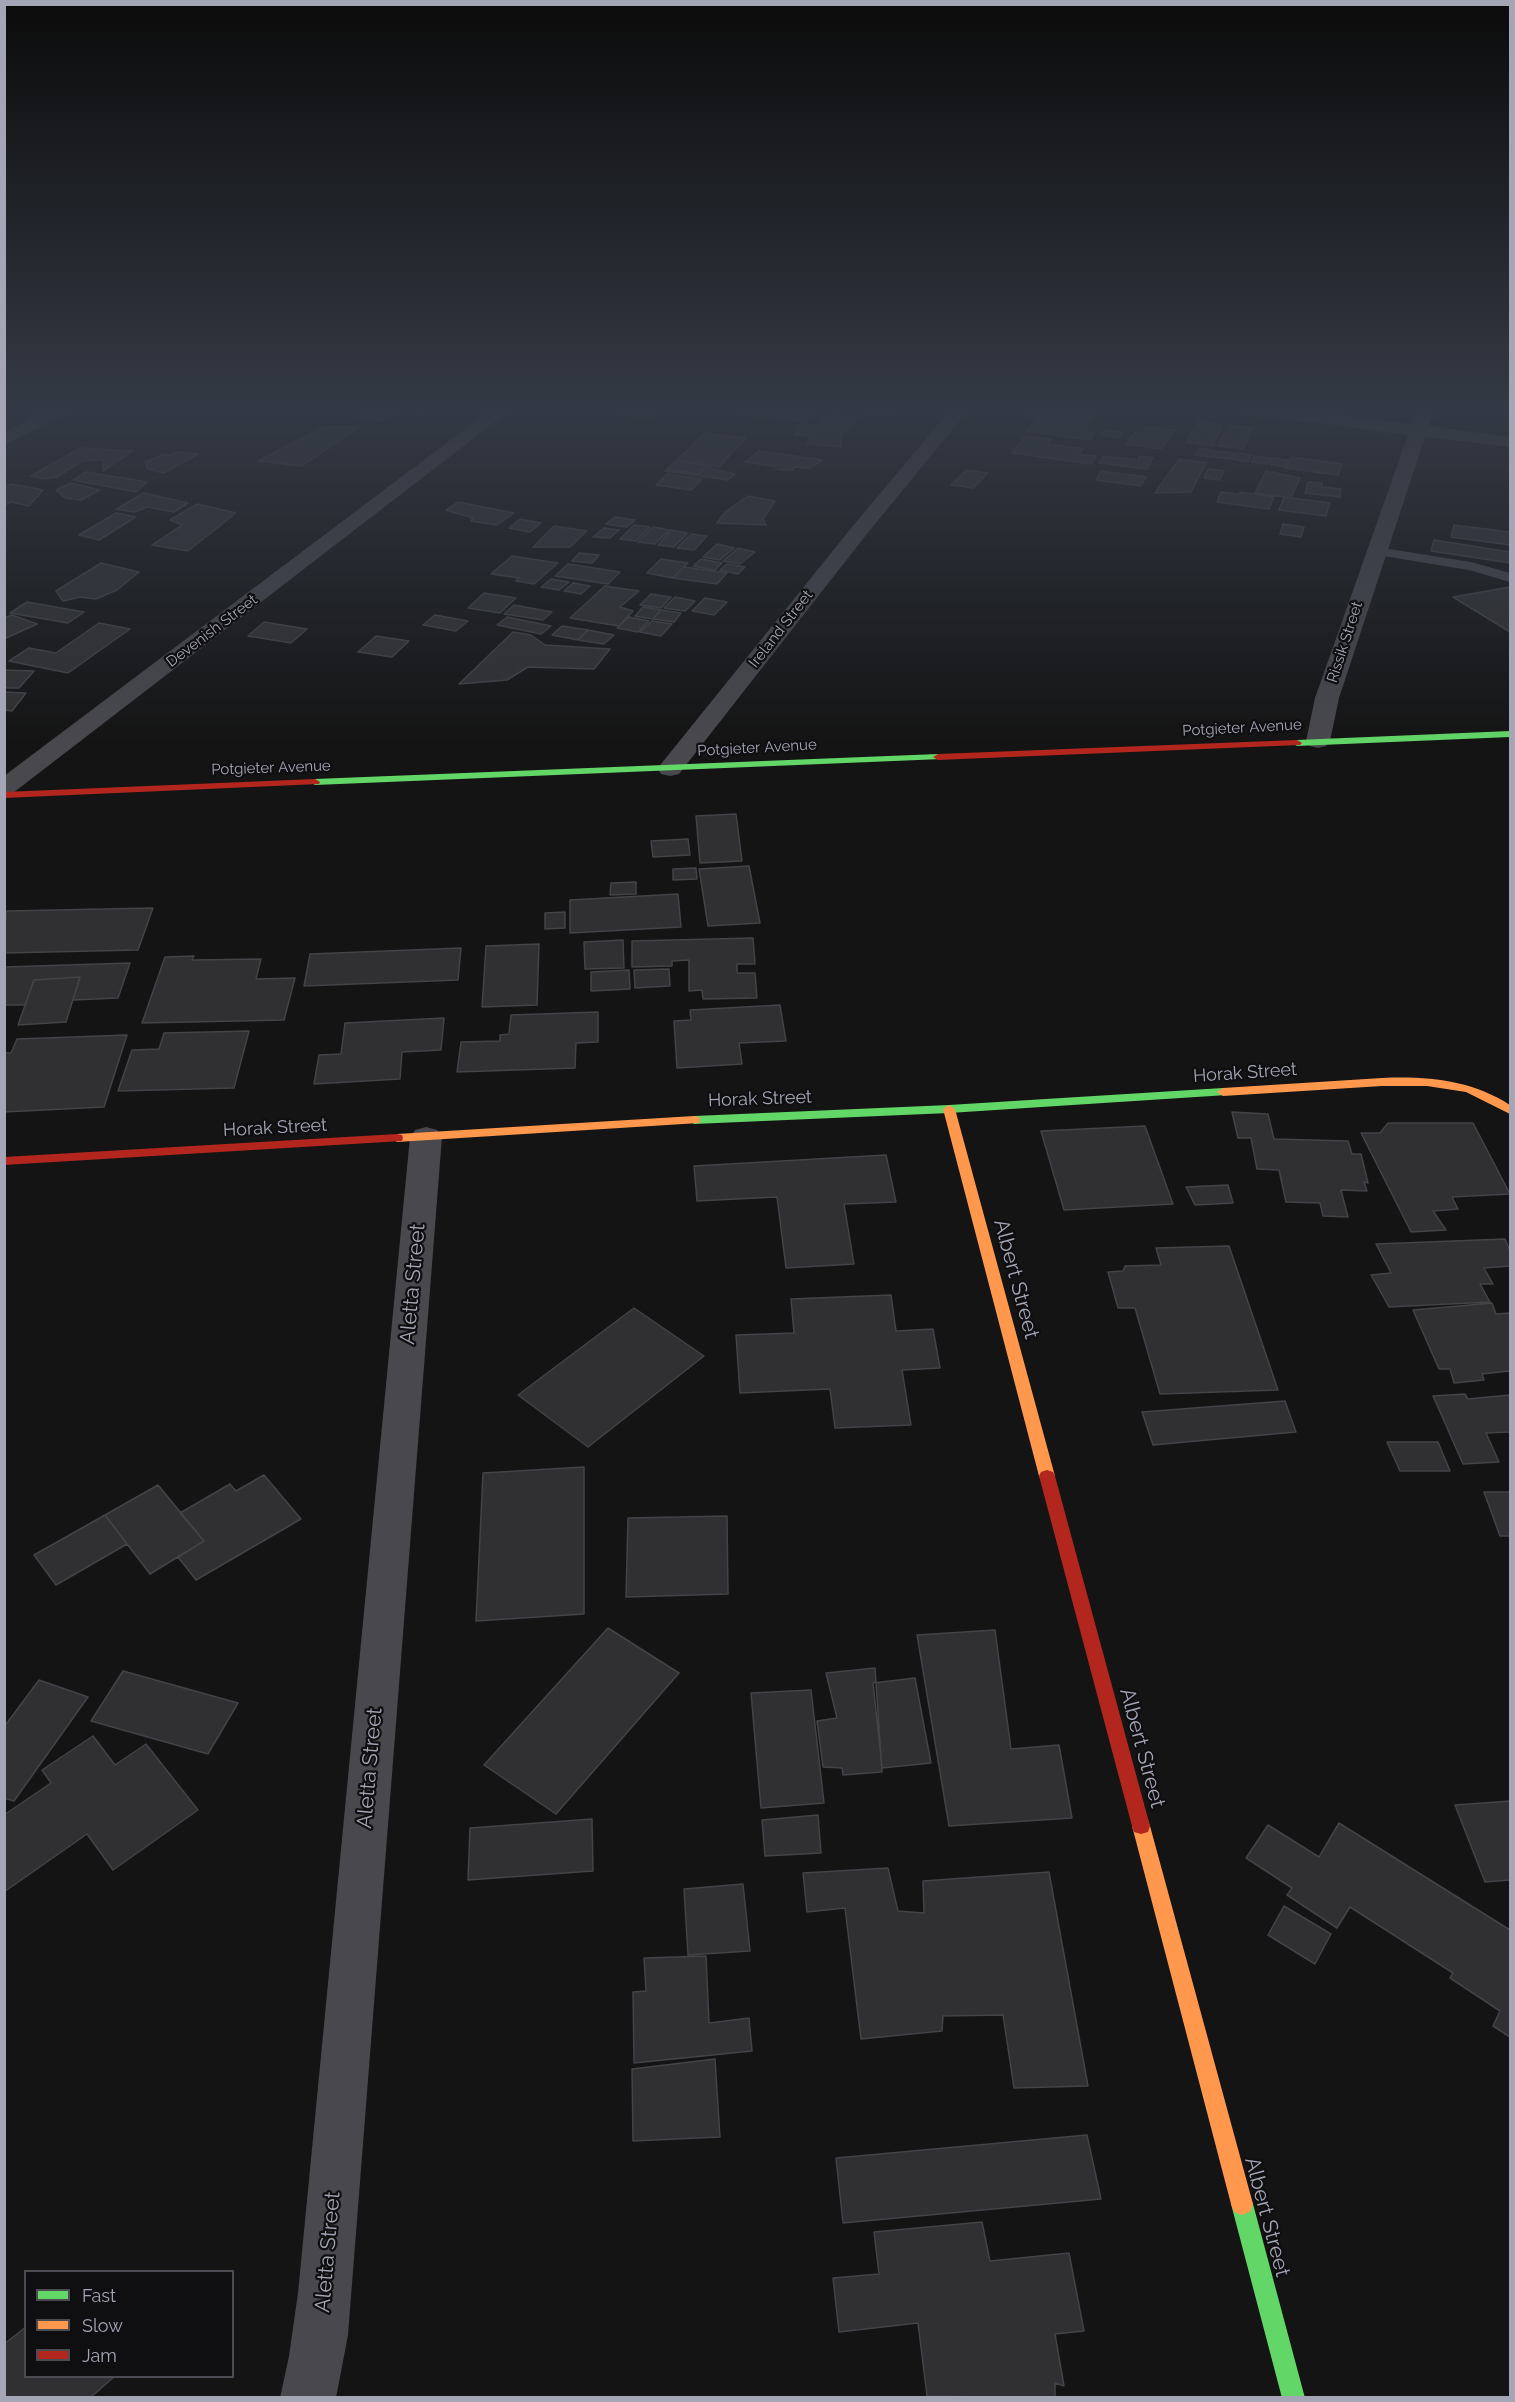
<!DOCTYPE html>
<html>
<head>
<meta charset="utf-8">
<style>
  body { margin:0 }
  #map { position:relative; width:1515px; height:2402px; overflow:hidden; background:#141414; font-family:Raleway,sans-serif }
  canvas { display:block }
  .frame { position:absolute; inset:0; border:6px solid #a4a6b6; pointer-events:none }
  .legend { position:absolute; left:24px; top:2270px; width:210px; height:108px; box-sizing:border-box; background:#0f0e10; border:2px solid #4b4b52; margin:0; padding:8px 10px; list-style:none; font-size:18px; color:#a4a6b6 }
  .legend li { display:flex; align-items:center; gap:12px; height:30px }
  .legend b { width:30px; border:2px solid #4b4b52 }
</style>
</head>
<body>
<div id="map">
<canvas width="1515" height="2402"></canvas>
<div class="frame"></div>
<ul class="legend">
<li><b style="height:8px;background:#63d668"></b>Fast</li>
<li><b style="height:8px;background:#ff974d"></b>Slow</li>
<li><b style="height:8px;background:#b3261e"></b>Jam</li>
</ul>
</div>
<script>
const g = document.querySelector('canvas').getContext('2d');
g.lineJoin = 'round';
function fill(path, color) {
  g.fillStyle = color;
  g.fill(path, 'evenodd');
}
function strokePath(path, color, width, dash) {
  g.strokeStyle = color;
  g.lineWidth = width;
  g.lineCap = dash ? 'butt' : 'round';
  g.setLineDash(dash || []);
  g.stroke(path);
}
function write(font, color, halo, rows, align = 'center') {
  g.font = font + ' Raleway,sans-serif';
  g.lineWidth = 4.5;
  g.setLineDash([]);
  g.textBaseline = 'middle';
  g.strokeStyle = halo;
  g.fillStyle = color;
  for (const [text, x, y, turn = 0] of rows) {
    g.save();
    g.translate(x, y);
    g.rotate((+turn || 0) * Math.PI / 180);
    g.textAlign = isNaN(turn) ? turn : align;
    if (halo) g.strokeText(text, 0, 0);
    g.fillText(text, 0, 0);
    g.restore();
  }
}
const building = new Path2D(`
  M 348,408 L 427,408 L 420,413 L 399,410 L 379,421 L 359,417 L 365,412 Z
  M 617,408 L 659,408 L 649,417 L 615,411 Z
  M 732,408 L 820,408 L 806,422 L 729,411 Z
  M 869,408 L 896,408 L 891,415 L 866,412 Z
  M 1035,408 L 1064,408 L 1050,427 L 1032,425 L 1038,417 L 1029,415 Z
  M 1064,408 L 1073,408 L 1097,411 L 1083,431 L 1050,427 Z
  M 834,415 L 859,419 L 841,434 L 841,447 L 807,444 L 810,436 L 794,435 L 801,424 L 815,426 L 822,419 L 830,420 Z
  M 1198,421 L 1223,425 L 1213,446 L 1187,442 Z
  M 1032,425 L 1083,431 L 1094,433 L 1090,440 L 1026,431 Z
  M 1228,425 L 1253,428 L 1243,449 L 1218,446 Z
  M 325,426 L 359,427 L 302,466 L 258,461 Z
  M 1147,427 L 1174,430 L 1170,437 L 1142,433 Z
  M 1105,430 L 1123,432 L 1119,438 L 1101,435 Z
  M 1135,432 L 1170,437 L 1161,449 L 1126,444 Z
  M 705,433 L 746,438 L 719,467 L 676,461 Z
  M 1026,436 L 1051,439 L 1048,444 L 1083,449 L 1079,454 L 1096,456 L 1091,464 L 1012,453 Z
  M 80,448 L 133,451 L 103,471 L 103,460 L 82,461 L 57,477 L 44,479 L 31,476 Z
  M 1199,448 L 1215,451 L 1211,457 L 1195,455 Z
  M 759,451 L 823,460 L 810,468 L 794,467 L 792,470 L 779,470 L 773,466 L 745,462 Z
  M 1217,451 L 1233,453 L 1230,459 L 1214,457 Z
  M 179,452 L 198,454 L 164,473 L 148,469 L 145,462 L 164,454 L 170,455 Z
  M 1235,453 L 1251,455 L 1248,462 L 1232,459 Z
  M 1103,456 L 1138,460 L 1139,456 L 1153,458 L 1147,469 L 1099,463 Z
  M 1254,456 L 1270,458 L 1267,464 L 1251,462 Z
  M 1291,457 L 1342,464 L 1338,475 L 1286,468 Z
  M 1272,458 L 1288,460 L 1285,467 L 1269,464 Z
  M 1179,459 L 1206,463 L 1191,492 L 1155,493 Z
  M 676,461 L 708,465 L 699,474 L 667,469 Z
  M 706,467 L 735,474 L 728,480 L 665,471 L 667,469 L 699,474 Z
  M 1208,469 L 1224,471 L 1220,480 L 1204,478 Z
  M 966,470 L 988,473 L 973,488 L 951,485 Z
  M 1101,471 L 1146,477 L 1141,486 L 1096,480 Z
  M 1266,471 L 1300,478 L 1291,498 L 1255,493 Z
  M 86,472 L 147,482 L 136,492 L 73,480 Z
  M 667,474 L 702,479 L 691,490 L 656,485 Z
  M 1308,482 L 1322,483 L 1322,487 L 1341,489 L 1340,497 L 1305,493 Z
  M 71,483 L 100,490 L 81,500 L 65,498 L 56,490 Z
  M 12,484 L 43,490 L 29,506 L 11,502 L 4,505 L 4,487 Z
  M 1221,492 L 1240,494 L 1240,492 L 1274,497 L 1269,509 L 1217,502 Z
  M 144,493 L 188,503 L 174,512 L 148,507 L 134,512 L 116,509 Z
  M 748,496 L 775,501 L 763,519 L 766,525 L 717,523 L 725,512 Z
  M 1284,497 L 1330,503 L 1326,516 L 1279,510 Z
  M 458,502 L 514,513 L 497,525 L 471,521 L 473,518 L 446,510 Z
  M 197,504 L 236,513 L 188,551 L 152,545 L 182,525 L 170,520 Z
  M 116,513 L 136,517 L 99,540 L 79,535 Z
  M 615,517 L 635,520 L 627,527 L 606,524 Z
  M 520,519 L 541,523 L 530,532 L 509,528 Z
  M 1283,524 L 1304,527 L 1301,537 L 1280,534 Z
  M 634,525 L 650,527 L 636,541 L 620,539 Z
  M 1454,525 L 1510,532 L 1510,545 L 1451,537 Z
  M 554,526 L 587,531 L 570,547 L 533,547 Z
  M 653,527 L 669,530 L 655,544 L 638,542 Z
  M 604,528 L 619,530 L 610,538 L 593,537 Z
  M 671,530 L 688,533 L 674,547 L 658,545 Z
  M 691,534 L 707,536 L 694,550 L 677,548 Z
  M 1434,540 L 1510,552 L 1510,563 L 1431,551 Z
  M 717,544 L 734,548 L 720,560 L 703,557 Z
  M 738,548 L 755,552 L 740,564 L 723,561 Z
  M 579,553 L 599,555 L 592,563 L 572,561 Z
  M 512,556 L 558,563 L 534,584 L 516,581 L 519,578 L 491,574 Z
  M 661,559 L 688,563 L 673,578 L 647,573 Z
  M 701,559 L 722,563 L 715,570 L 693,566 Z
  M 101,563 L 139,572 L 117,590 L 96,599 L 80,597 L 63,601 L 56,591 Z
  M 568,564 L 620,572 L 608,584 L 555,576 Z
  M 727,564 L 745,567 L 738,574 L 720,570 Z
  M 684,567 L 727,573 L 717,584 L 673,578 Z
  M 551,579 L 569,582 L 559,590 L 541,587 Z
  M 573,583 L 590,586 L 581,594 L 564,591 Z
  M 605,586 L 639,591 L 620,607 L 633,611 L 619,626 L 570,618 Z
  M 1510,587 L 1510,632 L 1453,597 Z
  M 484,593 L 516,598 L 500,613 L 468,608 Z
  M 651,594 L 671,597 L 661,608 L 640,605 Z
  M 675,597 L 695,601 L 685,611 L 664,608 Z
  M 705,598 L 727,602 L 714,615 L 692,611 Z
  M 27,602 L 84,612 L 68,623 L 10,613 Z
  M 514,605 L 552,612 L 543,620 L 504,614 Z
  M 643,607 L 661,610 L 653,619 L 635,616 Z
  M 661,610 L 681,613 L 674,622 L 653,619 Z
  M 12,615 L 37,624 L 4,639 L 4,618 Z
  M 435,615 L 468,621 L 456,631 L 423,625 Z
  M 507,617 L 551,626 L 541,634 L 497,625 Z
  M 629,617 L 649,621 L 638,632 L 617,628 Z
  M 652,621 L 672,624 L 661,636 L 640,632 Z
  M 264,622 L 307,629 L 291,643 L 248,636 Z
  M 99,623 L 130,629 L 68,673 L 9,661 L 29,648 L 56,653 Z
  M 562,626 L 588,630 L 578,640 L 552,635 Z
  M 588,630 L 614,635 L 604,644 L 578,640 Z
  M 513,632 L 531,635 L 545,645 L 610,649 L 594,669 L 528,667 L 507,680 L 459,684 Z
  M 376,636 L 409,641 L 392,657 L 358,652 Z
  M 4,670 L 34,671 L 19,688 L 4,688 Z
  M 4,692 L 26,693 L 12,711 L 4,710 Z
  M 736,814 L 742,861 L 700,863 L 696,816 Z
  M 688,839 L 690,855 L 653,857 L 651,841 Z
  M 749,866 L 760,923 L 708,926 L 699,869 Z
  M 696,868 L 697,879 L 673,880 L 673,869 Z
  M 636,882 L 636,894 L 610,895 L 611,883 Z
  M 678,894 L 681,927 L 570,933 L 570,900 Z
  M 153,908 L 138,950 L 4,953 L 6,911 Z
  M 565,912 L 565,928 L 545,929 L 545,913 Z
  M 753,938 L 755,964 L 737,964 L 737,973 L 755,973 L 757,998 L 703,999 L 702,990 L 689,991 L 689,960 L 672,961 L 672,966 L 632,967 L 632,941 Z
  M 623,940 L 624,968 L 585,969 L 584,942 Z
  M 539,944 L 537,1005 L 482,1007 L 486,946 Z
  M 461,948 L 458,980 L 304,986 L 310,954 Z
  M 194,956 L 192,960 L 261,959 L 256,979 L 295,978 L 284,1020 L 142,1023 L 165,957 Z
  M 130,963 L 118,998 L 73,1000 L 80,977 L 34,980 L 25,1005 L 4,1005 L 4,967 Z
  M 669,969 L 670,986 L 635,988 L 634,970 Z
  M 629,970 L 630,989 L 591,991 L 591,972 Z
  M 80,977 L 66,1022 L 18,1025 L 34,980 Z
  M 780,1005 L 786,1041 L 739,1043 L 742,1064 L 677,1068 L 674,1021 L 691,1020 L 690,1010 Z
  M 598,1012 L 598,1042 L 576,1043 L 575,1068 L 457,1072 L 461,1042 L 500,1041 L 500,1035 L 509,1034 L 511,1015 Z
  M 444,1018 L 441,1050 L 402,1052 L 400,1079 L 314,1084 L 319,1055 L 341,1054 L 345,1023 Z
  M 249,1031 L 234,1088 L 118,1091 L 132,1050 L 159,1049 L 164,1033 Z
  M 127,1035 L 104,1107 L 4,1112 L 4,1053 L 11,1053 L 17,1039 Z
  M 1232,1112 L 1268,1114 L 1274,1139 L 1348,1141 L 1352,1154 L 1361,1154 L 1368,1183 L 1364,1182 L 1367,1191 L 1341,1190 L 1348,1217 L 1323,1216 L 1320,1203 L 1286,1202 L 1279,1170 L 1257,1169 L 1251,1138 L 1238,1138 Z
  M 1388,1123 L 1473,1123 L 1510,1194 L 1452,1197 L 1458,1209 L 1433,1211 L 1446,1230 L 1411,1232 L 1361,1133 L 1380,1133 Z
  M 1145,1126 L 1173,1204 L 1064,1210 L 1041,1131 Z
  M 886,1155 L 896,1202 L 844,1204 L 854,1264 L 786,1268 L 777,1197 L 697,1201 L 694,1166 Z
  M 1228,1185 L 1233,1203 L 1195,1205 L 1186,1187 Z
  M 1505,1239 L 1510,1251 L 1510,1266 L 1484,1268 L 1493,1284 L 1480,1284 L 1490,1302 L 1389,1307 L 1371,1275 L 1391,1273 L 1376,1244 Z
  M 1229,1246 L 1278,1390 L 1160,1394 L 1135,1308 L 1118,1308 L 1108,1272 L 1123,1271 L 1125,1266 L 1161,1265 L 1156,1248 Z
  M 891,1295 L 896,1331 L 933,1329 L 940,1368 L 902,1370 L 911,1425 L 835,1428 L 830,1389 L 740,1393 L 736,1335 L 794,1333 L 791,1299 Z
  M 1492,1303 L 1496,1314 L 1510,1313 L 1510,1373 L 1509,1371 L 1482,1374 L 1484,1380 L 1454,1383 L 1450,1369 L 1439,1369 L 1413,1310 Z
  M 634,1308 L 704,1356 L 588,1447 L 518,1395 Z
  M 1465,1394 L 1468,1399 L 1510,1395 L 1510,1432 L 1486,1433 L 1499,1462 L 1463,1464 L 1433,1396 Z
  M 1285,1401 L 1296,1432 L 1153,1445 L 1142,1412 Z
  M 1387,1442 L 1438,1442 L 1450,1471 L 1400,1471 Z
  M 584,1467 L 584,1614 L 476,1621 L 483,1473 Z
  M 264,1475 L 301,1519 L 196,1580 L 178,1557 L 204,1541 L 180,1513 L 230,1484 L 236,1491 Z
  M 158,1485 L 204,1541 L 150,1574 L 105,1515 Z
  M 1484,1492 L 1510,1492 L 1510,1536 L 1500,1536 Z
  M 105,1515 L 127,1544 L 56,1585 L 34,1555 Z
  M 727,1516 L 728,1594 L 626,1597 L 628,1518 Z
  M 608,1628 L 679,1673 L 556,1814 L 484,1765 Z
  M 995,1630 L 1011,1749 L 1059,1745 L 1072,1818 L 949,1826 L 917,1635 Z
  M 875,1668 L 882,1772 L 843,1775 L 842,1768 L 823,1767 L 817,1721 L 837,1718 L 826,1673 Z
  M 123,1671 L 238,1703 L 208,1754 L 91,1721 Z
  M 915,1678 L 931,1763 L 882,1768 L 873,1683 Z
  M 39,1680 L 88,1697 L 14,1801 L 4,1798 L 4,1727 Z
  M 811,1690 L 824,1803 L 761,1808 L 751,1693 Z
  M 93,1736 L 115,1765 L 146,1744 L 198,1810 L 113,1870 L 87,1834 L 4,1892 L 4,1815 L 51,1783 L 42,1770 Z
  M 1510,1801 L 1510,1880 L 1485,1882 L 1455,1805 Z
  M 818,1815 L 821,1853 L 765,1856 L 762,1820 Z
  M 592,1819 L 593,1871 L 468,1880 L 470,1828 Z
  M 1339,1823 L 1510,1930 L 1510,2037 L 1493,2026 L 1500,2011 L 1450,1978 L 1453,1973 L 1350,1907 L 1337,1928 L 1287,1895 L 1292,1888 L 1246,1858 L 1268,1825 L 1319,1857 Z
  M 888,1868 L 898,1911 L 924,1913 L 923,1881 L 1049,1872 L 1088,2086 L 1014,2088 L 1003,2015 L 943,2016 L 942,2031 L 861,2039 L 845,1908 L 807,1912 L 803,1873 Z
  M 743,1884 L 750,1951 L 688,1955 L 684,1889 Z
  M 1284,1906 L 1331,1934 L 1315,1964 L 1268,1935 Z
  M 706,1956 L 709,2023 L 749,2018 L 752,2051 L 634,2063 L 633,1992 L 646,1991 L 644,1958 Z
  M 715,2059 L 720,2137 L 633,2141 L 632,2069 Z
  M 1087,2135 L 1101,2199 L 843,2223 L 836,2158 Z
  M 982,2222 L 990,2261 L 1069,2253 L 1084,2331 L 1055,2334 L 1064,2386 L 1055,2383 L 1055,2398 L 927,2396 L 918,2323 L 839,2332 L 833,2278 L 879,2274 L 874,2232 Z
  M 26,2327 L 26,2376 L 115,2376 L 90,2398 L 4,2398 L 4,2344 Z`);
const lane = new Path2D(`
  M 1376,547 L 1471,562 L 1510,573 L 1510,582 L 1469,570 L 1371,554 L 1369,551 Z`);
const street = new Path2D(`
  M 50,408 L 72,408 L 70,412 L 4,445 L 4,433 Z
  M 493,408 L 513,408 L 13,793 L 4,795 L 4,776 Z
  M 952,408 L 970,408 L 866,535 L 679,774 L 670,776 L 661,774 L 658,769 L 661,764 L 852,527 Z
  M 1232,408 L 1285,408 L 1412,424 L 1417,408 L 1435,408 L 1429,426 L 1510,437 L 1510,447 L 1425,437 L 1339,698 L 1330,741 L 1326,746 L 1318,748 L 1310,746 L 1306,741 L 1315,698 L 1408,435 L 1240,413 Z
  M 426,1127 L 437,1130 L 442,1137 L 348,2335 L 336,2398 L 280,2398 L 289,2356 L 298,2293 L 410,1137 L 415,1130 Z`);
const fast = new Path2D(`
  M 1510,731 L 1510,737 L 1297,746 L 1292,743 L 1297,740 Z
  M 938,754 L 943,757 L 942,759 L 315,785 L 310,782 L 315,779 Z
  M 1223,1088 L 1227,1089 L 1229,1092 L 1227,1095 L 949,1113 L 694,1124 L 688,1120 L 694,1116 L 949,1105 Z
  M 1242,2193 L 1250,2196 L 1253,2204 L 1305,2398 L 1282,2398 L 1231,2204 L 1234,2196 Z`);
const slow = new Path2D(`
  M 1382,1078 C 1428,1076 1471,1080 1510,1105 L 1510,1114 L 1466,1092 L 1427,1086 L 1382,1086 L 1223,1096 L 1217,1092 L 1223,1088 Z
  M 949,1105 L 955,1109 L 1055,1476 L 1053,1480 L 1047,1482 L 1041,1480 L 1039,1476 L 943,1109 Z
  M 694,1116 L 699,1117 L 700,1120 L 699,1123 L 397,1142 L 391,1138 L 397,1134 Z
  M 1141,1818 L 1148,1820 L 1150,1826 L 1253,2204 L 1250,2212 L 1242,2215 L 1234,2212 L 1231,2204 L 1132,1826 L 1134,1820 Z`);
const jam = new Path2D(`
  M 1297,740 L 1302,743 L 1300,745 L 938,760 L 933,757 L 938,754 Z
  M 315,779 L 320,782 L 319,784 L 4,798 L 4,792 Z
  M 397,1134 L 402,1135 L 403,1138 L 402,1141 L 4,1165 L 4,1157 Z
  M 1047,1470 L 1053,1472 L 1055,1476 L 1150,1826 L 1148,1832 L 1141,1834 L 1134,1832 L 1132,1826 L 1039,1476 L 1041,1472 Z`);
const farStreetnames = [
  ["Ireland Street",781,629,-52],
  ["Devenish Street",212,631,-37],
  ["Rissik Street",1345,642,-72],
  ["Potgieter Avenue",1242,728,-3],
  ["Potgieter Avenue",757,748,-3],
  ["Potgieter Avenue",271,768,-2]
];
const streetNames = [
  ["Horak Street",1245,1073,-4],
  ["Horak Street",760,1099,-2],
  ["Horak Street",275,1128,-3]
];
const nearStreetnames = [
  ["Albert Street",1016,1279,75],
  ["Aletta Street",413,1284,-85],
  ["Albert Street",1142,1748,75],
  ["Aletta Street",370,1768,-85],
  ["Albert Street",1267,2217,75],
  ["Aletta Street",328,2252,-85]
];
fill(building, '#303032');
strokePath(building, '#434348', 1.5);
fill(lane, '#48484d');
fill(street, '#48484d');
fill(fast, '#63d668');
fill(slow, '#ff974d');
fill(jam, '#b3261e');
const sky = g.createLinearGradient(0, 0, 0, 745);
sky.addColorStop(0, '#0b0b0b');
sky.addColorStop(0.55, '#343a45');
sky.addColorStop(1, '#343a4500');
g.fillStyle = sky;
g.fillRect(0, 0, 1515, 745);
write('15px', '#a4a6b6', '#0f0e10', farStreetnames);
write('18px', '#a4a6b6', '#0f0e10', streetNames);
write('21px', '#a4a6b6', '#0f0e10', nearStreetnames);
</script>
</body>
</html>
